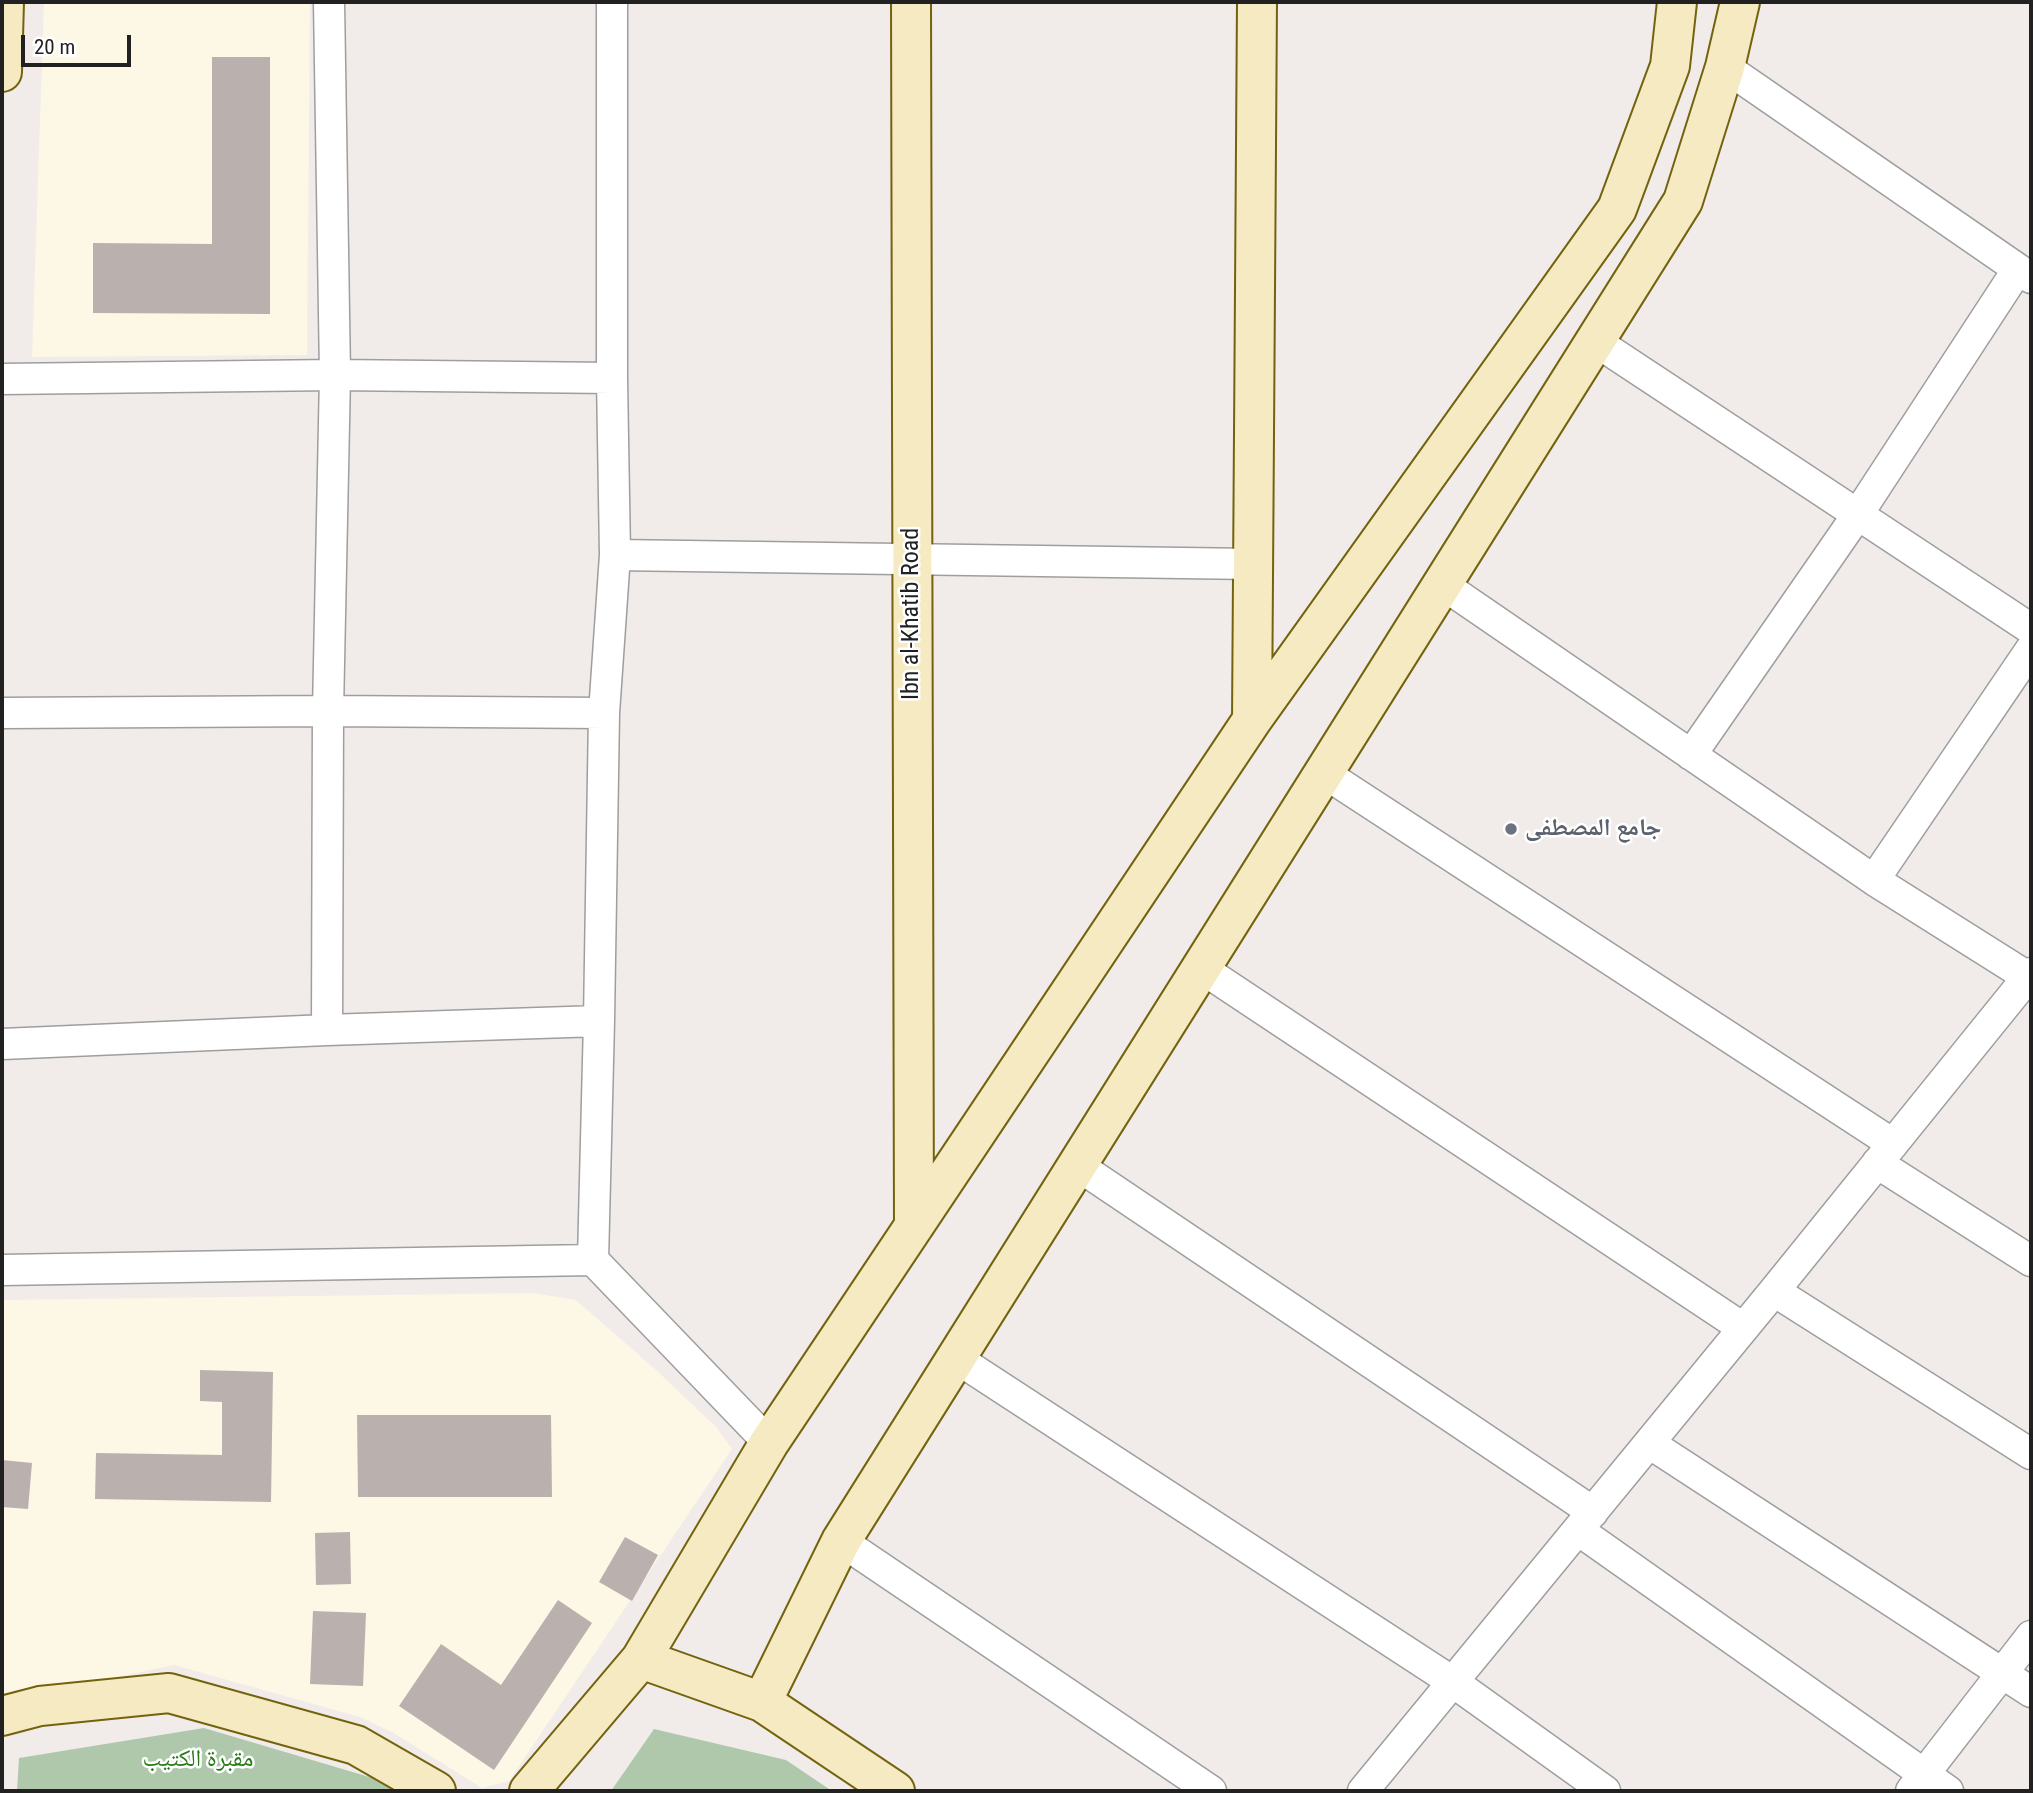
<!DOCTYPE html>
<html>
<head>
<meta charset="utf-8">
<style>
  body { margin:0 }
  #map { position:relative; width:2033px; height:1793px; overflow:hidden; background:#f1ece9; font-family:"Roboto Condensed",sans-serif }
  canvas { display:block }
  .frame { position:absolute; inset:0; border:4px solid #212121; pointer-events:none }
  .scale { position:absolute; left:21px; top:35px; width:110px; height:32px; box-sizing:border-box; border:4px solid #212121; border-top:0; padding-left:9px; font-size:21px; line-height:24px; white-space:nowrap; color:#212121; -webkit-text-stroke:5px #fff; paint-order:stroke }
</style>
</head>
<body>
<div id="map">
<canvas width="2033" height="1793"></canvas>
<div class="frame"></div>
<div class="scale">20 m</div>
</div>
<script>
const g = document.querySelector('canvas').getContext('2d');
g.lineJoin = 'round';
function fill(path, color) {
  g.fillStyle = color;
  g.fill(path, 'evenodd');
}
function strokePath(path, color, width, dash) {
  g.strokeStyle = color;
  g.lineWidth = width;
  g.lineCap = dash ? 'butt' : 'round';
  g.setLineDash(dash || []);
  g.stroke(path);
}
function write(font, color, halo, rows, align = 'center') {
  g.font = font + ' "Roboto Condensed","Noto Naskh Arabic",sans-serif';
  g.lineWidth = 5;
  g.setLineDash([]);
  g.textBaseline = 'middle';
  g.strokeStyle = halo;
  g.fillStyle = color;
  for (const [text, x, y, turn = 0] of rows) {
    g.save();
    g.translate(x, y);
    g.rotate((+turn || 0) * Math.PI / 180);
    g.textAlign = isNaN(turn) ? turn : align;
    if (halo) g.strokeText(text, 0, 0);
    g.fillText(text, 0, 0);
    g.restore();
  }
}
const education = new Path2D(`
  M 44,2 L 310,2 L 307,355 L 32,357 Z
  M 533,1293 L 576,1300 L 656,1370 L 717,1428 L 732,1449 L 509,1781 L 482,1788 L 392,1732 L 360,1717 L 174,1665 L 32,1695 L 2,1693 L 2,1300 Z`);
const cemetery = new Path2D(`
  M 204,1728 L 383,1781 L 398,1791 L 17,1791 L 19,1758 Z
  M 654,1729 L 786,1760 L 832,1791 L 611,1791 Z`);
const building = new Path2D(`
  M 212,57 L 270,57 L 270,314 L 93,313 L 93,243 L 212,244 Z
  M 200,1370 L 273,1372 L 271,1502 L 95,1499 L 96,1453 L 222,1455 L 222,1402 L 200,1401 Z
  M 357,1415 L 551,1415 L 552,1497 L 358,1497 Z
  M 2,1460 L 32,1463 L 28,1509 L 2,1507 Z
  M 350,1532 L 351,1584 L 316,1585 L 315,1533 Z
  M 625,1537 L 658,1555 L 632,1601 L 599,1582 Z
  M 558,1600 L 592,1623 L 494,1770 L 399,1706 L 441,1644 L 501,1685 Z
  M 313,1611 L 366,1613 L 363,1686 L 310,1684 Z`);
const street = new Path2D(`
  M 1725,67 L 2031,278
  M 1595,341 L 2031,629
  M 2,379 L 335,375 L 612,378
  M 615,555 L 1253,564
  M 1442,584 L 1874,880 L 2028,977
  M 2,713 L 328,711 L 604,713
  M 1691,755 L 1858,514 L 2018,269
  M 1324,773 L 1893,1144
  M 1874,880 L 2031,649
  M 1201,968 L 1743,1328
  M 327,1030 L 328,711 L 335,375 L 329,2
  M 2,1044 L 327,1030 L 599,1021
  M 1877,1163 L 2031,1261
  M 1077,1165 L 1593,1512
  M 593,1260 L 599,1021 L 604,713 L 615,555 L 612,378 L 612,2
  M 2,1270 L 593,1260 L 769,1443
  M 1774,1291 L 2031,1454
  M 956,1358 L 1453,1682 L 1605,1791
  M 1649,1443 L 2031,1692
  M 1578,1530 L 1948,1791
  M 841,1541 L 1211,1791
  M 1363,1791 L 1774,1291 L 2031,973
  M 1911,1791 L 2031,1636`);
const secondary = new Path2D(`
  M 911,2 L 914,1226
  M 2,72 L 4,2
  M 1252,720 L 1257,2
  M 641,1659 L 769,1443 L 1252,720 L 1617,209 L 1670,66 L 1677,2
  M 762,1702 L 841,1541 L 1683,201 L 1725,67 L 1740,2
  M 2,1716 L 40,1706 L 169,1693 L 356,1745 L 436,1791
  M 529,1791 L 641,1659 L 762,1702 L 895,1791`);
const markers = [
  [1511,829,7,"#6b7280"]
];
const streetNames = [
  ["Ibn al-Khatib Road",912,614,-90]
];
const worshipNames = [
  ["جامع المصطفى",1525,829]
];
const parkNames = [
  ["مقبرة الكتيب",198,1760]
];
fill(education, '#fdf7e5');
fill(cemetery, '#afc8ac');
fill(building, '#bab1ae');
strokePath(street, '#9e9e9e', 33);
strokePath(secondary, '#73630e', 42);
strokePath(street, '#fff', 30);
strokePath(secondary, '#f5eac2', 38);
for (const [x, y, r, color] of markers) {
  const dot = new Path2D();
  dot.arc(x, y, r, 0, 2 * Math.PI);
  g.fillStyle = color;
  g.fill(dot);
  strokePath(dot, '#fff', 2.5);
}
write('24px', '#212121', '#fff', streetNames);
write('bold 24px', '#5b616d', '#fff', worshipNames, 'left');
write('24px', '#277a15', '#fff', parkNames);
</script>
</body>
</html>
